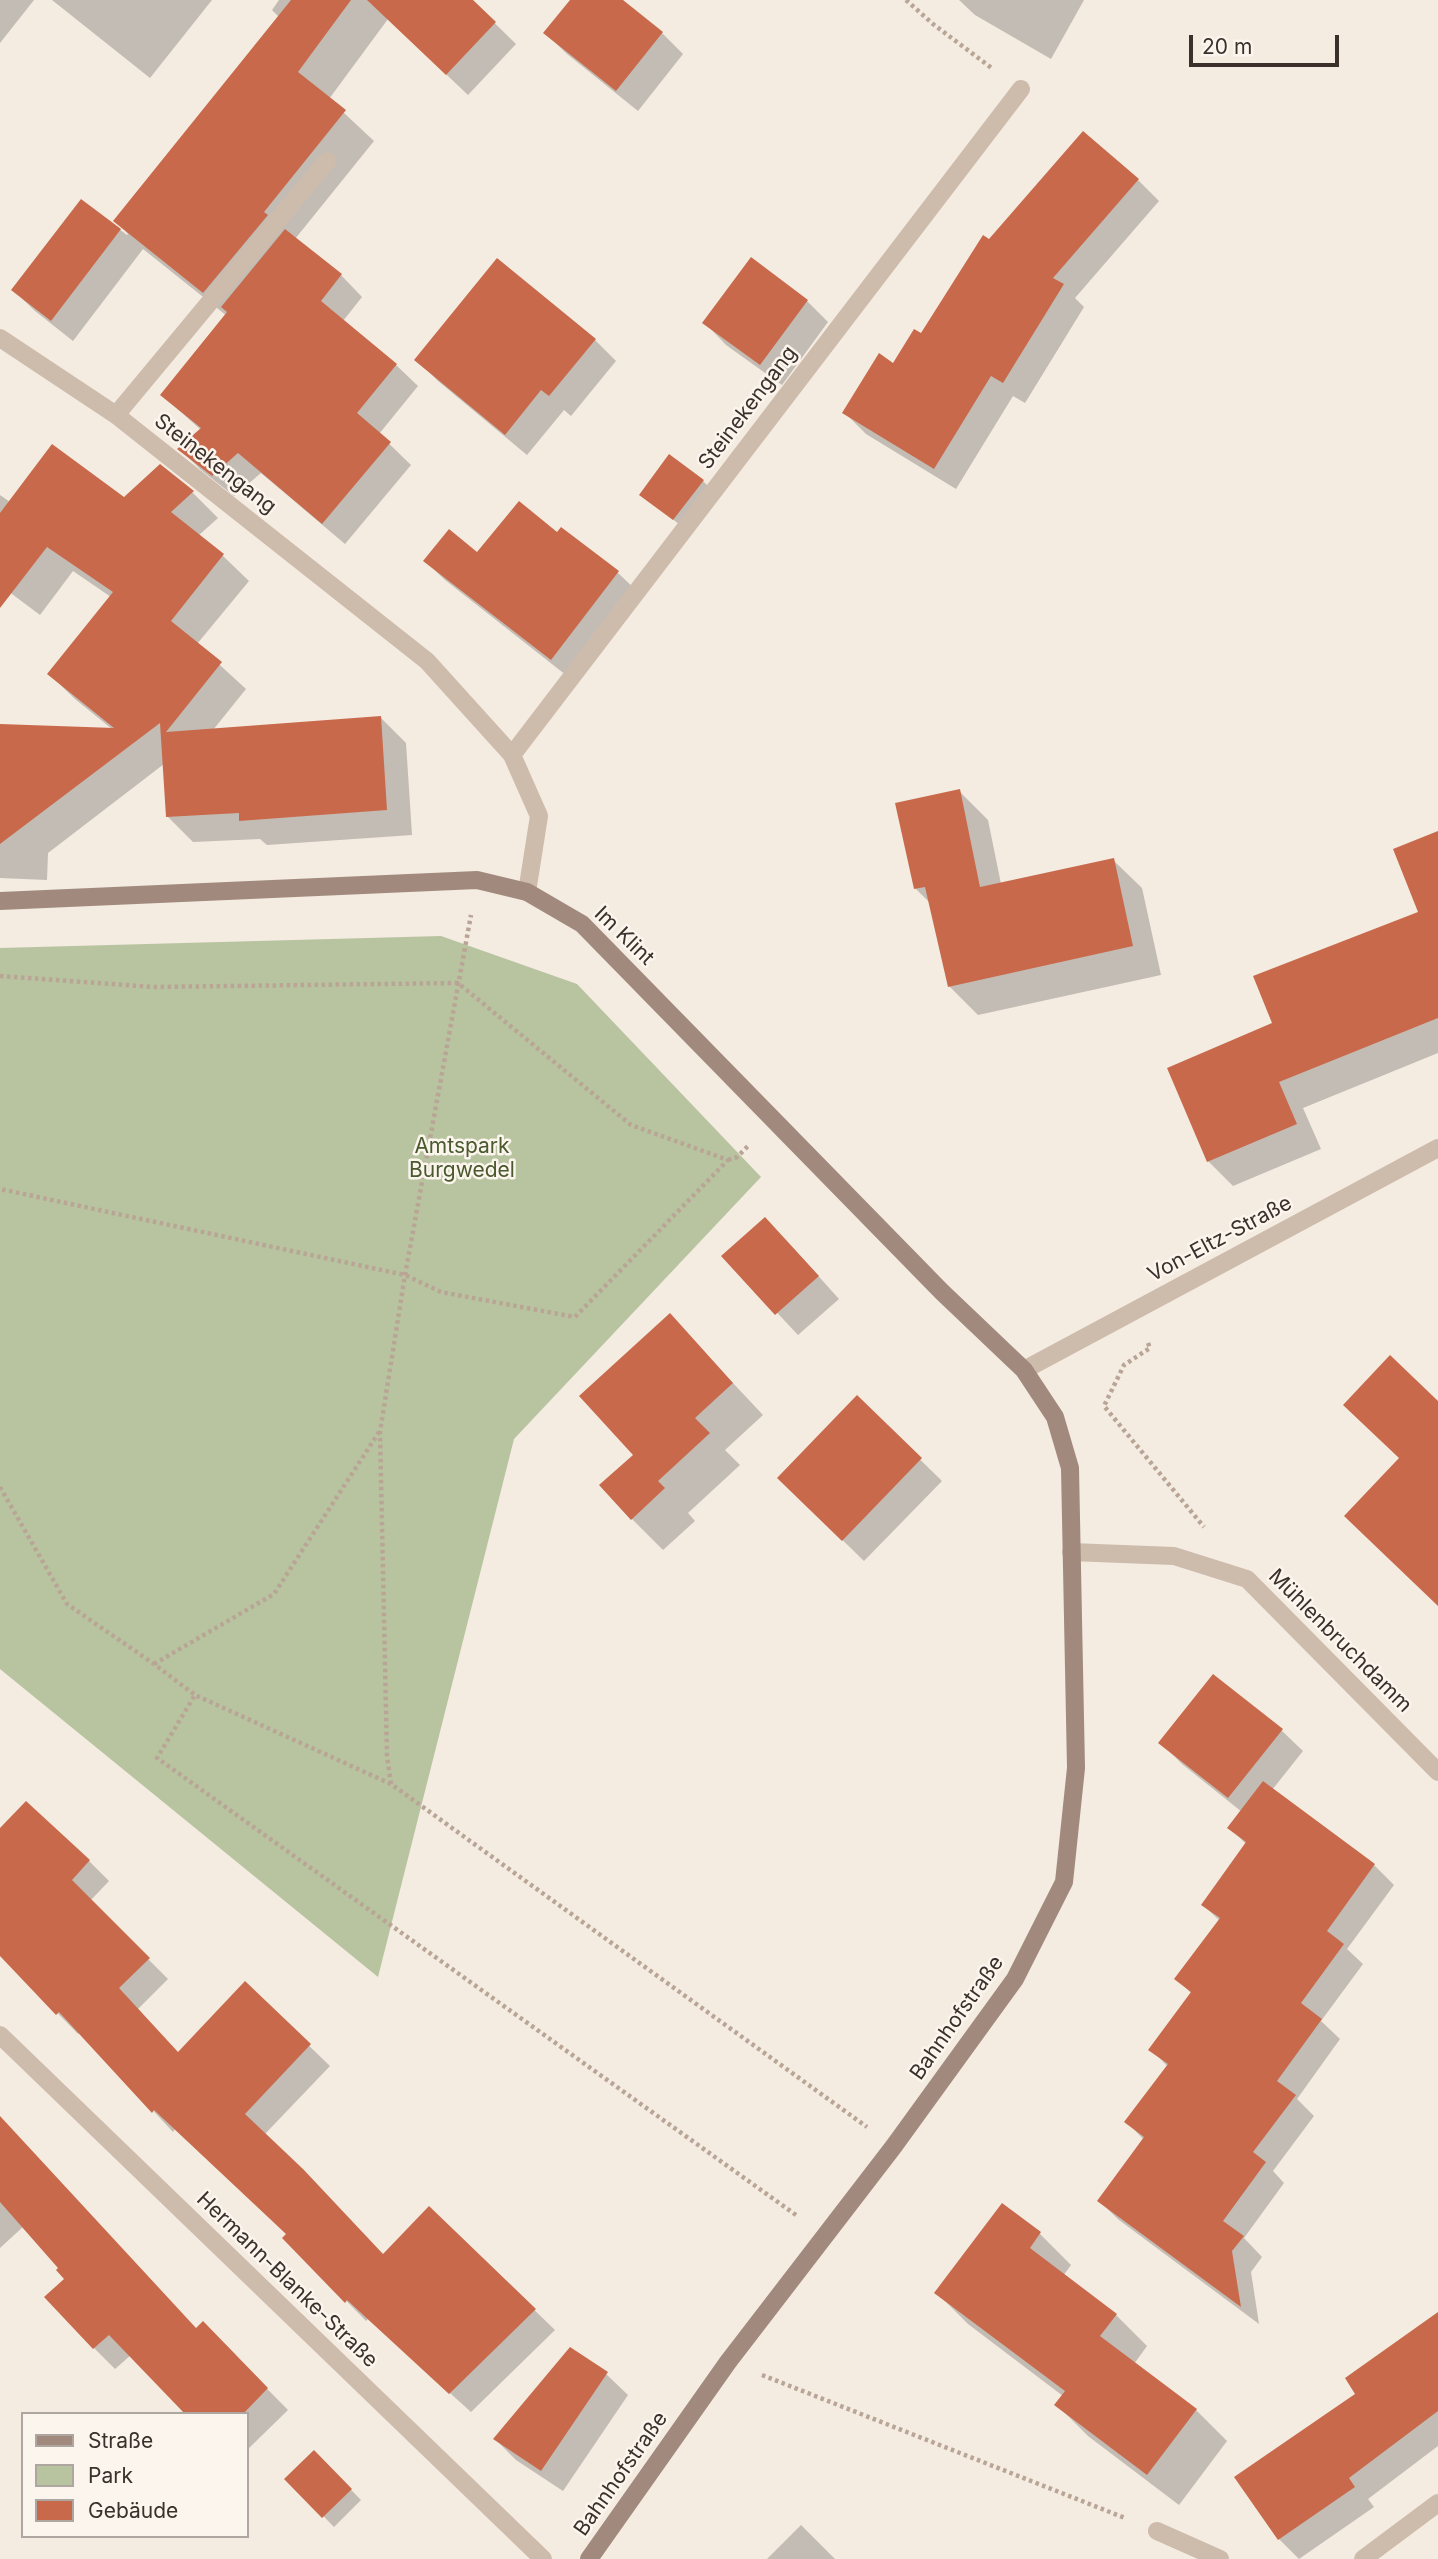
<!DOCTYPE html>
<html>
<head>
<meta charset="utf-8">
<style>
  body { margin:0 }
  #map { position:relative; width:1438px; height:2559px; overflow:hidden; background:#f4ebe1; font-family:Inter,sans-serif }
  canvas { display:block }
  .legend { position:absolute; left:21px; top:2412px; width:228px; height:126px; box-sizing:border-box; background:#fbf5ee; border:2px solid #aea6a0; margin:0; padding:9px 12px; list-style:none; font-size:21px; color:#3b302b }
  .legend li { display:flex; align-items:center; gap:14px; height:35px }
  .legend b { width:35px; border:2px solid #aea6a0 }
  .scale { position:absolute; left:1189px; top:35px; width:150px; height:32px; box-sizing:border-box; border:4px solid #3b302b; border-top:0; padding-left:9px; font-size:21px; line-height:24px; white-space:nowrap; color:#3b302b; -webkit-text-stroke:5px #fbf5ee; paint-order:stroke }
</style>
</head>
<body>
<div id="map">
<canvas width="1438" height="2559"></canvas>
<ul class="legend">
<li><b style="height:9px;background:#a18a7d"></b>Straße</li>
<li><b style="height:19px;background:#b8c4a0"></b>Park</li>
<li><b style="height:19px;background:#c8694b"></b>Gebäude</li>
</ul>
<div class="scale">20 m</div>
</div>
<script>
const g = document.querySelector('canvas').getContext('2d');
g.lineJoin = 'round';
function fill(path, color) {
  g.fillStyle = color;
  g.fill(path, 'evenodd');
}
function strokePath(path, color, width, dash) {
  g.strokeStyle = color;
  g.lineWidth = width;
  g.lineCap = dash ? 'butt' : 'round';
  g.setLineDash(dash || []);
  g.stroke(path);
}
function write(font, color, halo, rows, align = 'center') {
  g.font = font + ' Inter,sans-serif';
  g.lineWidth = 5;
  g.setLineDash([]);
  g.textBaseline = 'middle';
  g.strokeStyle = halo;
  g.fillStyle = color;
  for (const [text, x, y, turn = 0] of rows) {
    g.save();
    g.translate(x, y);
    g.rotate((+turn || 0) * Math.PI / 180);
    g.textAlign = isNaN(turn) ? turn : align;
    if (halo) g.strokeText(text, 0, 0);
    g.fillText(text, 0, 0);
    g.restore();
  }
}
const green = new Path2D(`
  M 441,936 L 577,984 L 761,1177 L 514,1439 L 378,1977 L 0,1669 L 0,948 Z`);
const shadow = new Path2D(`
  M 0,0 L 34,0 L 0,43 Z
  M 52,0 L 212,0 L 150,78 Z
  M 279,0 L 471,0 L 516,44 L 468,95 L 388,19 L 329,99 L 374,141 L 295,239 L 341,275 L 362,297 L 343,321 L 396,365 L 418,386 L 379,434 L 411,465 L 345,544 L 261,473 L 234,496 L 201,470 L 180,449 L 201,430 L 162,395 L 227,316 L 143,249 L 73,341 L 35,311 L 13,290 L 82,201 L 127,235 L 128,234 L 116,221 L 279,17 L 272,10 Z
  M 572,0 L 620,0 L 662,33 L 683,54 L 638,111 L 567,54 L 545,33 Z
  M 959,0 L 1084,0 L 1051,59 L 975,15 Z
  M 1138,180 L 1159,201 L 1075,298 L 1084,307 L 1025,403 L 1013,396 L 956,489 L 866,434 L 844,412 L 922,336 L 990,241 Z
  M 807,301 L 828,322 L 782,385 L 726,345 L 705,323 Z
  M 595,340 L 616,361 L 571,416 L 564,410 L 527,455 L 438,381 L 416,359 Z
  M 160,467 L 193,493 L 218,518 L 198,536 L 223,556 L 249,581 L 197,644 L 246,689 L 213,730 L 380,717 L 406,743 L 412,835 L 267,845 L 260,839 L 193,842 L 167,816 L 164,764 L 48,853 L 47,880 L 0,878 L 0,726 L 112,729 L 75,699 L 49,674 L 111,597 L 73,571 L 40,615 L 0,585 L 0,495 L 10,502 L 124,499 Z
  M 703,481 L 713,491 L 685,529 L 641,494 Z
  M 561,529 L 618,573 L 638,592 L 571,679 L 445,580 L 425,561 L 477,555 L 557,534 Z
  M 959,791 L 988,820 L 1001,884 L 1113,860 L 1142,888 L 1161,975 L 978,1015 L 949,986 L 931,904 L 915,888 Z
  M 1438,833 L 1438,1053 L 1303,1108 L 1321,1149 L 1233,1186 L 1208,1161 L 1420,913 Z
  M 786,1240 L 839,1299 L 798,1335 L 724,1256 Z
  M 670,1316 L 763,1415 L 725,1450 L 740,1465 L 688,1513 L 695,1521 L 663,1550 L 632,1519 L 635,1455 Z
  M 857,1398 L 942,1481 L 864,1561 L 779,1478 Z
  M 1281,1730 L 1303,1751 L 1272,1790 L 1374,1865 L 1394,1885 L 1347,1949 L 1363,1964 L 1321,2021 L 1340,2039 L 1297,2099 L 1314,2116 L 1273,2171 L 1284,2183 L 1244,2238 L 1262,2257 L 1251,2272 L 1259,2324 L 1119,2220 L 1099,2201 L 1144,2140 L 1127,2122 L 1168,2067 L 1151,2049 L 1192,1994 L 1177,1979 L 1220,1921 L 1203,1905 L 1246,1844 L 1230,1828 L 1242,1812 L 1182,1764 L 1161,1743 Z
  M 0,1831 L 89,1861 L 109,1881 L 90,1901 L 168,1979 L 138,2009 L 179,2054 L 245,1984 L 330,2066 L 264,2135 L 384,2256 L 429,2208 L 555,2330 L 471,2412 L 368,2319 L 366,2321 L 285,2238 L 288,2235 L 175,2129 L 173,2132 L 80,2032 L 78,2034 L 0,1954 Z
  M 0,2127 L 197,2330 L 203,2324 L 288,2410 L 247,2450 L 247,2414 L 188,2414 L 131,2355 L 115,2369 L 94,2348 L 47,2297 L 67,2279 L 61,2268 L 24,2226 L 0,2248 Z
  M 1002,2205 L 1040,2234 L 1071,2265 L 1063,2276 L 1116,2315 L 1147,2346 L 1134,2364 L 1196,2410 L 1227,2441 L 1179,2505 L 1088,2436 L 1057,2405 L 1063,2396 L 968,2324 L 937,2293 Z
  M 1438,2334 L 1438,2446 L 1368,2499 L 1374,2507 L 1299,2559 L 1279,2539 L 1358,2394 Z
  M 606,2374 L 628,2395 L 563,2491 L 516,2460 L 495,2439 Z
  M 314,2452 L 361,2500 L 334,2527 L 287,2479 Z
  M 801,2525 L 835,2559 L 767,2559 Z`);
const building = new Path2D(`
  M 291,0 L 351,0 L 298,72 L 346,110 L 264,212 L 268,215 L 203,293 L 113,221 Z
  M 367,0 L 473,0 L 496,22 L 446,75 Z
  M 570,0 L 623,0 L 663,32 L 616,91 L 543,33 Z
  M 1083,131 L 1139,179 L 1053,278 L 1064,284 L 1003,383 L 991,376 L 934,469 L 842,413 L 879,353 L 893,363 L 914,329 L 921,333 L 983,235 L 989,239 Z
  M 81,199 L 121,229 L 51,321 L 11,290 Z
  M 285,229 L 342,274 L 321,301 L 397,364 L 357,413 L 391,442 L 322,524 L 238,453 L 212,476 L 177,449 L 201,428 L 160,395 L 227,312 L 221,307 Z
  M 751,257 L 808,300 L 760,365 L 702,323 Z
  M 497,258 L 596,339 L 549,396 L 541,390 L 505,435 L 414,360 Z
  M 52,444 L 124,497 L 160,464 L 194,491 L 171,512 L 224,554 L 171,621 L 222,662 L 166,732 L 381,716 L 387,810 L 239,821 L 239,813 L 166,817 L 160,723 L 0,844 L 0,724 L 114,728 L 47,674 L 113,592 L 47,547 L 0,608 L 0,513 Z
  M 669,454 L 704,480 L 673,520 L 639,495 Z
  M 519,501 L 557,532 L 561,527 L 619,571 L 551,660 L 423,561 L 449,529 L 477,552 Z
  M 960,789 L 980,887 L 1114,858 L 1133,946 L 948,987 L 925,887 L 914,889 L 895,803 Z
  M 1438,831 L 1438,1018 L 1279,1082 L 1297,1124 L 1207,1162 L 1167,1068 L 1272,1023 L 1253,976 L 1418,912 L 1393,849 Z
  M 765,1217 L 819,1276 L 775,1315 L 721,1256 Z
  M 670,1313 L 733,1383 L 695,1418 L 710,1433 L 658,1481 L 665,1488 L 631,1520 L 599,1485 L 633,1455 L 579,1396 Z
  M 1390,1355 L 1438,1401 L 1438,1606 L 1344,1516 L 1399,1458 L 1343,1405 Z
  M 857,1395 L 922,1458 L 842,1541 L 777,1478 Z
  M 1213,1674 L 1283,1729 L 1228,1798 L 1158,1743 Z
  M 1263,1781 L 1375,1864 L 1327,1931 L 1344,1944 L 1301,2003 L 1322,2019 L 1277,2081 L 1296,2095 L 1253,2152 L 1266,2162 L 1223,2221 L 1244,2236 L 1232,2251 L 1241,2307 L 1097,2201 L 1144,2137 L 1124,2122 L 1168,2064 L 1148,2050 L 1191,1992 L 1174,1979 L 1220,1918 L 1201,1905 L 1246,1842 L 1227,1828 Z
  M 26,1801 L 90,1860 L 72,1880 L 150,1958 L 119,1988 L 178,2052 L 245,1981 L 311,2044 L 245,2114 L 303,2169 L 383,2254 L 429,2206 L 536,2309 L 449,2394 L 347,2300 L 345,2303 L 282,2238 L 286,2234 L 154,2110 L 152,2113 L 59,2012 L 56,2015 L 0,1956 L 0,1828 Z
  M 0,2116 L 196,2328 L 203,2321 L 268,2388 L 243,2414 L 185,2414 L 109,2335 L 93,2349 L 44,2297 L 64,2279 L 56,2270 L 58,2268 L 0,2202 Z
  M 1002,2203 L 1041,2232 L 1030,2248 L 1117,2314 L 1100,2336 L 1197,2409 L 1147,2475 L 1054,2405 L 1065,2391 L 934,2293 Z
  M 1438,2312 L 1438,2411 L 1349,2478 L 1355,2487 L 1278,2540 L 1234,2477 L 1355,2394 L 1345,2378 Z
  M 570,2347 L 608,2372 L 541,2471 L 493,2439 Z
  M 314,2450 L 352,2489 L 322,2518 L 284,2479 Z`);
const path = new Path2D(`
  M 906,0 L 933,24 L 993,69
  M 0,976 L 152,987 L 458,983 L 631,1125 L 728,1160 L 575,1317 L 441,1292 L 405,1275 L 0,1189
  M 728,1160 L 737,1157 L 749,1145
  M 1148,1343 L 1150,1348 L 1124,1365 L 1104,1406 L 1204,1527
  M 0,1487 L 67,1604 L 154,1664 L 195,1695
  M 154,1664 L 274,1594 L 379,1432
  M 391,1784 L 387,1756 L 380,1432 L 405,1275 L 471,915
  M 796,2215 L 157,1758 L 195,1695 L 391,1784 L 867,2127
  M 762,2375 L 1125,2518`);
const service = new Path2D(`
  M 0,338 L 116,415 L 427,661 L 512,755 L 539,816 L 527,892
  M 116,415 L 327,161
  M 512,755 L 1021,89`);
const minor = new Path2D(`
  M 1024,1370 L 1438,1148
  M 1071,1552 L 1174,1556 L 1247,1579 L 1438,1772
  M 0,2035 L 543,2559
  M 1157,2531 L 1220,2559
  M 1363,2559 L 1438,2503`);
const secondary = new Path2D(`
  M 0,901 L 477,880 L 527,892 L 582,924 L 942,1292 L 1024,1370 L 1055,1417 L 1070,1468 L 1076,1768 L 1064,1882 L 1015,1979 L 894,2146 L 728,2362 L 589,2559`);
const streetNames = [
  ["Steinekengang",748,408,-53],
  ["Steinekengang",215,464,38],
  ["Im Klint",624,936,44],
  ["Von-Eltz-Straße",1220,1239,-28],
  ["Mühlenbruchdamm",1340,1641,45],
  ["Bahnhofstraße",957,2018,-55],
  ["Hermann-Blanke-Straße",287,2280,44],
  ["Bahnhofstraße",621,2474,-55]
];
const parkNames = [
  ["Amtspark",462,1147],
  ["Burgwedel",462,1171]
];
fill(green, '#b8c4a0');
fill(shadow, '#0003');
fill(building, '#c8694b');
strokePath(path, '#b9a596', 4.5, [3.5, 3.5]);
strokePath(service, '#cdbbac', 18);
strokePath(minor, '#cdbbac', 18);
strokePath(secondary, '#a18a7d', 18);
write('21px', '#3b302b', '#fbf5ee', streetNames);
write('21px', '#4a5a2e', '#fbf5ee', parkNames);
</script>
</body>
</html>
